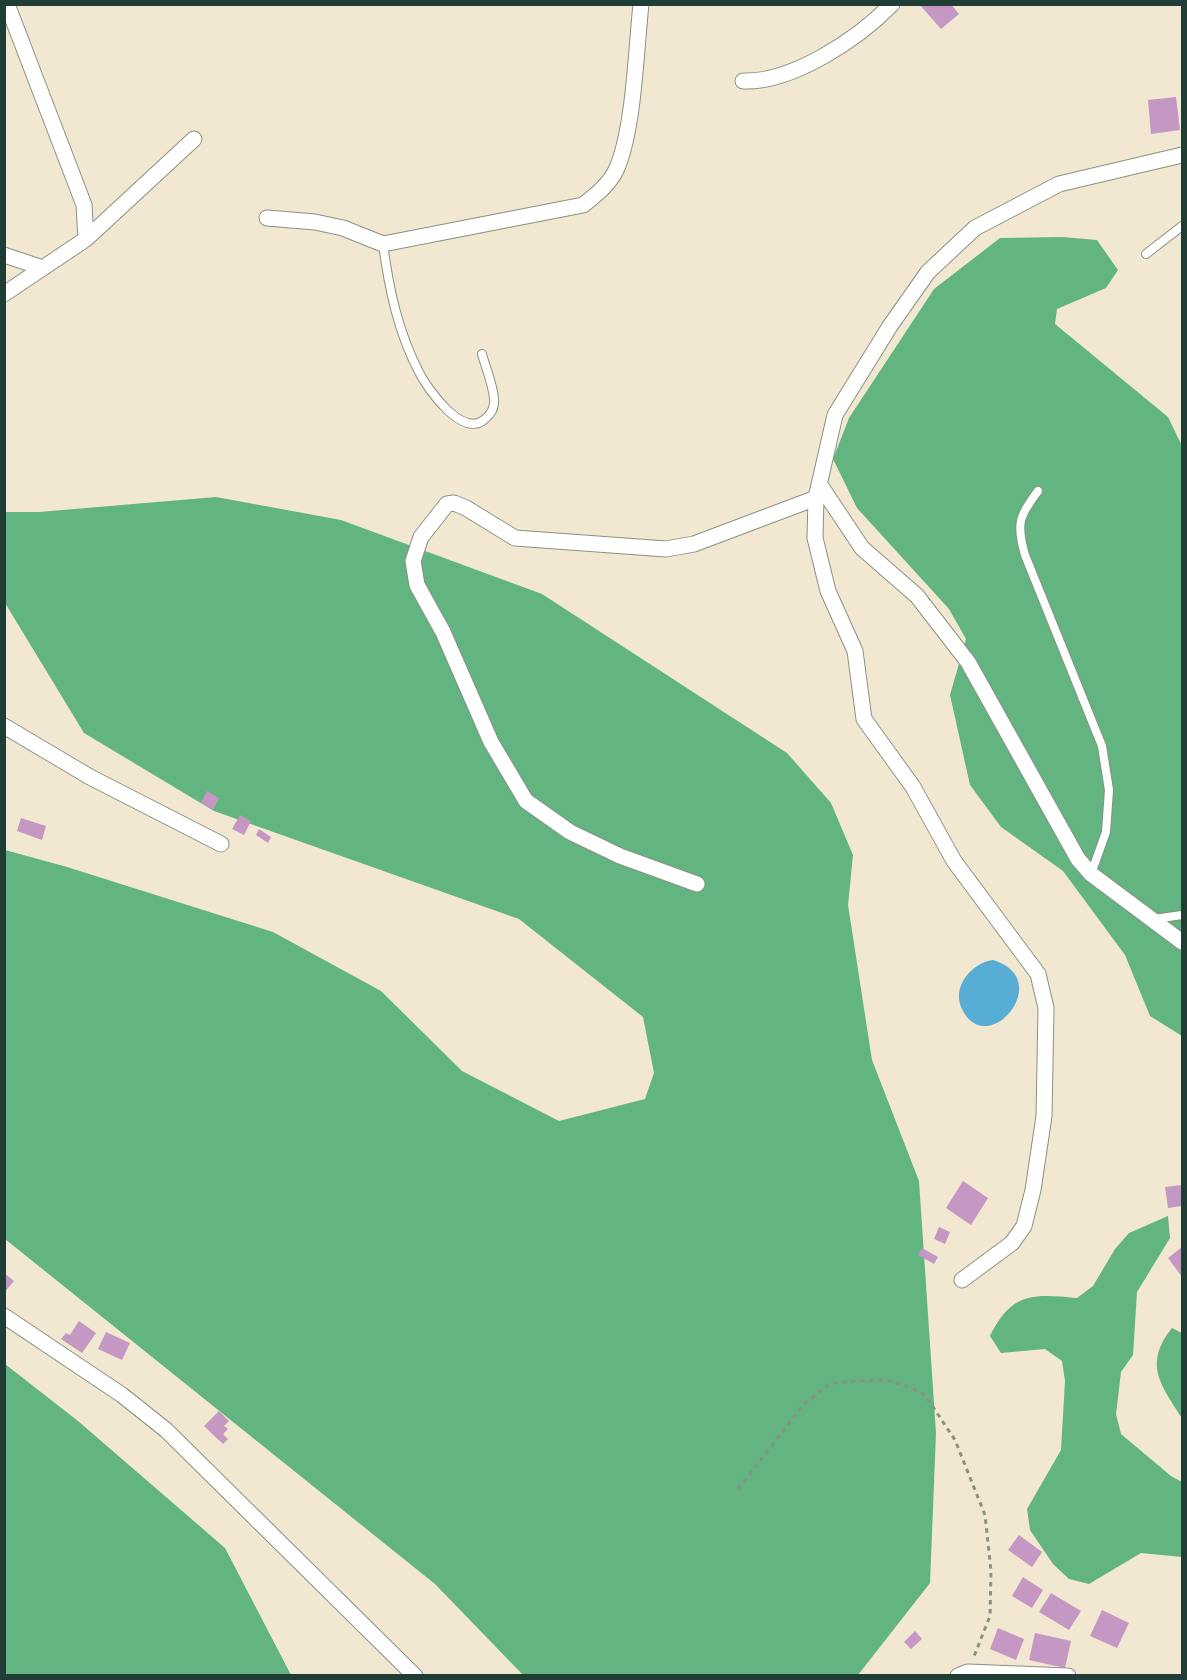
<!DOCTYPE html>
<html>
<head>
<meta charset="utf-8">
<style>
  body { margin:0 }
  #map { position:relative; width:1187px; height:1680px; overflow:hidden; background:#f2e8d1; font-family:Kalam,sans-serif }
  canvas { display:block }
  .frame { position:absolute; inset:0; border:6px solid #1f3d34; pointer-events:none }
</style>
</head>
<body>
<div id="map">
<canvas width="1187" height="1680"></canvas>
<div class="frame"></div>
</div>
<script>
const g = document.querySelector('canvas').getContext('2d');
g.lineJoin = 'round';
function fill(path, color) {
  g.fillStyle = color;
  g.fill(path, 'evenodd');
}
function strokePath(path, color, width, dash) {
  g.strokeStyle = color;
  g.lineWidth = width;
  g.lineCap = dash ? 'butt' : 'round';
  g.setLineDash(dash || []);
  g.stroke(path);
}
const forest = new Path2D(`
  M 1062,237 L 1097,240 L 1118,270 L 1106,288 L 1057,309 L 1055,324 L 1168,417 L 1182,446 L 1182,1036 L 1150,1016 L 1125,955 L 1063,871 L 1001,827 L 970,785 L 950,695 L 966,639 L 949,609 L 857,508 L 833,459 L 849,418 L 934,289 L 1000,238 Z
  M 216,497 L 341,520 L 542,594 L 787,753 L 831,803 L 853,855 L 848,905 L 872,1060 L 919,1181 L 936,1433 L 930,1583 L 858,1675 L 523,1675 L 435,1584 L 5,1239 L 5,850 L 67,867 L 273,932 L 381,991 L 462,1071 L 559,1121 L 645,1099 L 654,1073 L 643,1017 L 519,919 L 214,811 L 84,733 L 5,603 L 5,512 L 39,512 Z
  M 1168,1216 L 1170,1238 L 1137,1292 L 1133,1355 L 1121,1372 L 1116,1414 L 1121,1434 L 1171,1476 L 1182,1482 L 1182,1557 L 1141,1553 L 1089,1584 L 1069,1579 L 1053,1564 L 1030,1530 L 1027,1509 L 1061,1450 L 1065,1381 L 1062,1361 L 1045,1349 L 1001,1353 L 990,1336 C 1012,1292 1032,1294 1077,1298 L 1093,1286 L 1115,1249 L 1129,1233 Z
  M 1172,1328 L 1182,1333 L 1182,1418 C 1161,1385 1143,1364 1172,1328 Z
  M 5,1364 L 78,1421 L 225,1548 L 291,1675 L 5,1675 Z`);
const water = new Path2D(`
  M 993,960 C 1056,979 989,1059 963,1011 C 950,988 971,963 993,960 Z`);
const building = new Path2D(`
  M 919,4 L 951,4 L 959,14 L 941,29 Z
  M 1176,97 L 1180,130 L 1151,134 L 1148,100 Z
  M 207,791 L 219,798 L 213,810 L 201,803 Z
  M 240,815 L 251,821 L 244,835 L 232,829 Z
  M 21,818 L 46,826 L 42,840 L 17,831 Z
  M 259,829 L 271,837 L 268,843 L 256,835 Z
  M 963,1181 L 988,1198 L 971,1225 L 946,1208 Z
  M 1182,1185 L 1182,1206 L 1168,1208 L 1165,1187 Z
  M 939,1227 L 950,1232 L 945,1244 L 934,1239 Z
  M 1182,1247 L 1182,1277 L 1168,1258 Z
  M 922,1248 L 938,1257 L 934,1264 L 918,1255 Z
  M 4,1273 L 14,1281 L 4,1293 Z
  M 79,1321 L 96,1333 L 82,1353 L 61,1339 L 66,1333 L 70,1335 Z
  M 106,1332 L 130,1343 L 122,1360 L 98,1349 Z
  M 219,1411 L 229,1421 L 224,1426 L 228,1429 L 223,1434 L 228,1439 L 223,1444 L 204,1426 Z
  M 1019,1535 L 1042,1552 L 1032,1567 L 1008,1550 Z
  M 1023,1577 L 1043,1590 L 1032,1608 L 1012,1596 Z
  M 1051,1593 L 1081,1611 L 1069,1630 L 1039,1612 Z
  M 1102,1610 L 1129,1623 L 1117,1648 L 1090,1636 Z
  M 998,1628 L 1024,1639 L 1016,1660 L 990,1649 Z
  M 915,1631 L 922,1639 L 911,1649 L 904,1642 Z
  M 1035,1633 L 1071,1641 L 1065,1668 L 1029,1660 Z`);
const path = new Path2D(`
  M 738,1489 L 804,1404 L 831,1383 L 884,1380 L 904,1385 L 925,1395 L 955,1440 L 985,1515 L 991,1571 L 990,1616 L 973,1659`);
const service = new Path2D(`
  M 383,244 C 389,289 398,332 419,372 C 428,390 463,439 485,419 C 491,414 495,407 494,399 C 493,384 486,369 482,354
  M 1146,254 L 1182,226
  M 1038,491 C 1019,516 1016,524 1025,555 L 1102,746 L 1109,790 L 1106,832 L 1091,874
  M 1154,919 L 1182,915`);
const minor = new Path2D(`
  M 7,4 L 84,205 L 86,239
  M 743,81 C 792,83 858,39 892,4
  M 267,218 L 315,222 L 343,228 L 383,244 L 583,205 C 596,195 610,184 617,168 C 634,128 636,50 641,4
  M 4,255 L 43,268
  M 4,294 L 86,239 L 194,139
  M 820,485 L 862,548 L 917,596 L 968,662 L 1078,859 L 1091,874 L 1182,942
  M 4,726 L 90,777 L 221,844
  M 697,884 L 620,856 L 570,832 L 526,801 L 491,742 L 443,632 L 417,585 L 413,561 L 421,537 L 447,504 L 454,503 L 466,508 L 515,538 L 666,549 L 694,544 L 816,498
  M 962,1280 L 1012,1243 L 1024,1226 L 1033,1190 L 1044,1116 L 1046,1008 L 1038,974 L 954,861 L 913,787 L 864,719 L 855,651 L 828,591 L 815,538 L 816,498 L 835,415 L 890,326 L 928,272 L 975,228 L 1059,184 L 1182,155
  M 4,1316 L 122,1395 L 166,1430 L 415,1676
  M 958,1676 L 968,1672 L 1068,1676`);
fill(forest, '#62b480');
fill(water, '#58add4');
fill(building, '#c498c2');
strokePath(service, '#889282', 10);
strokePath(minor, '#889282', 17);
strokePath(path, '#889282', 3, [4.5, 4.5]);
strokePath(service, '#fff', 8);
strokePath(minor, '#fff', 15);
</script>
</body>
</html>
